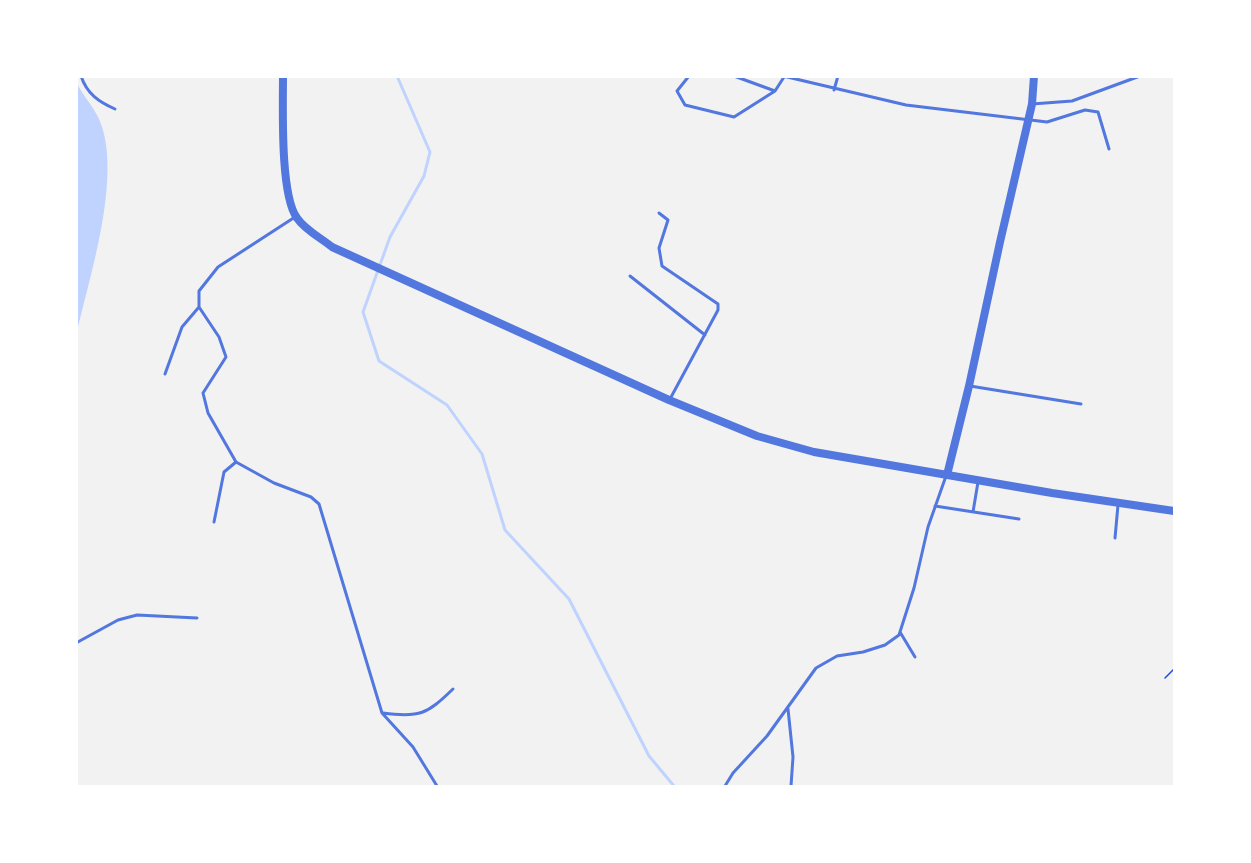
<!DOCTYPE html>
<html>
<head>
<meta charset="utf-8">
<style>
  body { margin:0 }
  #map { position:relative; width:1251px; height:863px; overflow:hidden; background:#f2f2f2; font-family:"DM Sans",sans-serif }
  canvas { display:block }
  .frame { position:absolute; inset:0; border:78px solid #fff; pointer-events:none }
</style>
</head>
<body>
<div id="map">
<canvas width="1251" height="863"></canvas>
<div class="frame"></div>
</div>
<script>
const g = document.querySelector('canvas').getContext('2d');
g.lineJoin = 'round';
function fill(path, color) {
  g.fillStyle = color;
  g.fill(path, 'evenodd');
}
function strokePath(path, color, width, dash) {
  g.strokeStyle = color;
  g.lineWidth = width;
  g.lineCap = dash ? 'butt' : 'round';
  g.setLineDash(dash || []);
  g.stroke(path);
}
const water = new Path2D(`
  M 77,84 C 83,95 91,104 97,115 C 125,168 90,275 77,332 Z`);
const stream = new Path2D(`
  M 397,76 L 430,152 L 424,176 L 390,237 L 363,312 L 379,361 L 447,405 L 482,454 L 505,530 L 569,599 L 649,756 L 674,786`);
const path = new Path2D(`
  M 1165,678 L 1174,669`);
const service = new Path2D(`
  M 81,76 C 87,94 99,102 115,109
  M 689,76 L 677,91 L 685,105 L 734,117 L 775,91 L 784,77
  M 734,76 L 775,91
  M 783,76 L 906,105 L 1047,122 L 1085,110 L 1098,112 L 1109,149
  M 834,90 L 838,76
  M 1032,104 L 1072,101 L 1140,76
  M 659,213 L 668,220 L 659,248 L 662,266 L 718,304 L 718,310 L 670,399
  M 295,217 L 218,267 L 199,291 L 199,307 L 219,337 L 226,357 L 203,393 L 208,413 L 236,462 L 274,483 L 311,497 L 319,504 L 382,713 L 413,747 L 437,786
  M 630,276 L 705,335
  M 165,374 L 182,327 L 199,307
  M 970,386 L 1081,404
  M 935,506 L 1019,519
  M 973,512 L 978,482
  M 214,522 L 224,472 L 236,462
  M 1115,538 L 1118,505
  M 900,632 L 915,657
  M 76,643 L 118,620 L 137,615 L 197,618
  M 788,709 L 793,757 L 791,786
  M 383,713 C 420,718 427,714 453,689
  M 725,786 L 733,773 L 767,736 L 816,668 L 837,656 L 863,652 L 885,645 L 899,635 L 914,588 L 928,527 L 946,476`);
const tertiary = new Path2D(`
  M 283,76 C 283,107 280,195 297,218 C 305,230 321,238 332,247 L 669,400 L 757,436 L 814,452 L 1052,493 L 1174,511
  M 947,475 L 969,386 L 1000,242 L 1032,104 L 1034,76`);
fill(water, '#bfd3fe');
strokePath(stream, '#bfd3fe', 3);
strokePath(path, '#1d4ed8', 1.5);
strokePath(service, '#5277de', 3);
strokePath(tertiary, '#5277de', 8);
</script>
</body>
</html>
